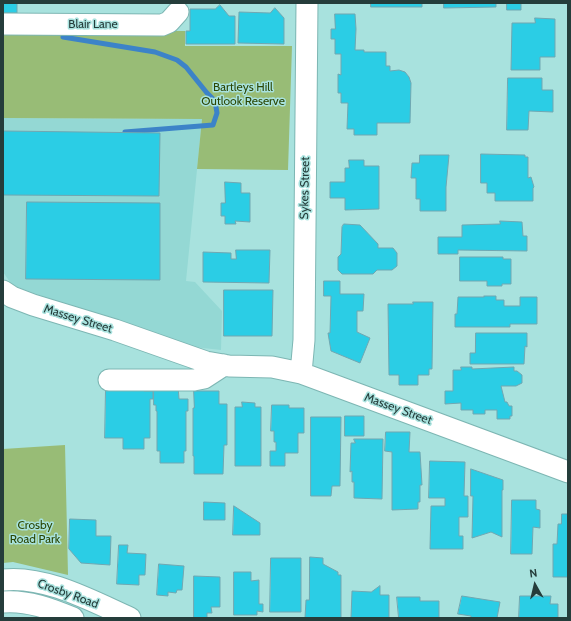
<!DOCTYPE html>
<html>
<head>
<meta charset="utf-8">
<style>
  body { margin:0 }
  #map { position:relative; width:571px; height:621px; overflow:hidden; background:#a8e2de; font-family:Cabin,sans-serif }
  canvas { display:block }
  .frame { position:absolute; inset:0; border:4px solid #253d3b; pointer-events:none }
  .north { position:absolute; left:515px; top:565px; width:40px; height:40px; -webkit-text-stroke:3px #a8e2de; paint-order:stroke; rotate:352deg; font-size:11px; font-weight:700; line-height:16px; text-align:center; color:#253d3b }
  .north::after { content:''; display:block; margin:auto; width:14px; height:18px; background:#253d3b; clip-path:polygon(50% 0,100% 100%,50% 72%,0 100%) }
</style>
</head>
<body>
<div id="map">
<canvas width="571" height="621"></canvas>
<div class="frame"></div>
<div class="north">N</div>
</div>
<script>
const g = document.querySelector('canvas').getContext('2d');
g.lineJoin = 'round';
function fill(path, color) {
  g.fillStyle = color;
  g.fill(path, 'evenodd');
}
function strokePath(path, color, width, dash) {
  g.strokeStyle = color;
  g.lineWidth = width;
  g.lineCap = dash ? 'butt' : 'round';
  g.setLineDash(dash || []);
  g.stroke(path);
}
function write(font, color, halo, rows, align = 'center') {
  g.font = font + ' Cabin,sans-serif';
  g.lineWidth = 3;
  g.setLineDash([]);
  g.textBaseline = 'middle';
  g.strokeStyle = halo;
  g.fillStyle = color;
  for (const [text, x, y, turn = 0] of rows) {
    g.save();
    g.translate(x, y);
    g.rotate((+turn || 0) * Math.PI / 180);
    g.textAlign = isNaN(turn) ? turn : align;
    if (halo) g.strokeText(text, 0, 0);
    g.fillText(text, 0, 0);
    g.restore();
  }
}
const built = new Path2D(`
  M 3,118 L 202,119 L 186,281 L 195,282 L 222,311 L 221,350 L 176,345 L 12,285 L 3,272 Z`);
const green = new Path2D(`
  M 3,30 L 185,31 L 185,46 L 292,46 L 288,170 L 197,169 L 202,119 L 3,118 Z
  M 65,445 L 68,575 L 13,562 L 3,563 L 3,449 Z`);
const stream = new Path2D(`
  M 63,37 L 155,52 L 177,60 L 186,67 L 207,93 L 215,101 L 217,113 L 213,125 L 125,132`);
const building = new Path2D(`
  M 3,3 L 17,3 L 17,13 L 3,13 Z
  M 371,3 L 422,3 L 422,7 L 371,7 Z
  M 444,3 L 496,3 L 496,7 L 444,8 Z
  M 507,3 L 521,3 L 521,10 L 507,10 Z
  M 220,5 L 229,16 L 235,16 L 235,44 L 186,44 L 186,31 L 190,31 L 190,9 L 215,9 Z
  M 275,8 L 284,18 L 284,44 L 238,43 L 239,12 L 270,13 Z
  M 335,14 L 355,14 L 356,29 L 355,50 L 364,50 L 364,52 L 386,52 L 386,66 L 390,66 L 390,71 L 399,70 L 405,72 L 409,77 L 411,83 L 410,123 L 377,123 L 377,135 L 354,135 L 354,129 L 347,129 L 348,103 L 341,103 L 341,93 L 338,93 L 338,74 L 341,75 L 341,54 L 335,54 L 335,39 L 331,39 L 331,29 L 335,29 Z
  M 535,18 L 555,19 L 555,57 L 540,57 L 540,70 L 511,70 L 512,23 L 535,23 Z
  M 508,78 L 542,78 L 542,90 L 553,90 L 553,112 L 529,111 L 528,130 L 507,130 Z
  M 3,131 L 160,133 L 159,196 L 3,195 Z
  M 481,154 L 525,155 L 525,157 L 528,157 L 528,178 L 531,177 L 534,187 L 533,188 L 533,201 L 495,201 L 495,193 L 487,193 L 487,183 L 481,183 Z
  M 420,155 L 449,155 L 446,187 L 446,211 L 420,211 L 420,199 L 416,199 L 416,178 L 411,178 L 412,163 L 419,163 Z
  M 349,160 L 364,160 L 364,166 L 379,166 L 379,209 L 345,210 L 345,198 L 330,198 L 330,182 L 345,182 L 345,168 L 349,168 Z
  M 225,182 L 241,183 L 241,193 L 250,193 L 250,222 L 235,221 L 236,224 L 225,224 L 225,216 L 221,216 L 221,203 L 225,203 Z
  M 27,202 L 160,203 L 160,280 L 26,279 Z
  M 500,221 L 522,222 L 523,236 L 527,236 L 527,251 L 458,250 L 458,254 L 438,254 L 438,237 L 462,237 L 462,225 L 500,224 Z
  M 344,224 L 360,225 L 378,244 L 378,248 L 393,248 L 397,253 L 397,266 L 392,270 L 377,270 L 373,274 L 342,274 L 338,270 L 338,257 L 341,254 L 342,227 Z
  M 236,250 L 270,250 L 269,283 L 203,282 L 203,252 L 231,253 L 231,259 L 236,259 Z
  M 460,257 L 503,257 L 503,259 L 511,259 L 511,284 L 502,284 L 502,286 L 487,286 L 487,281 L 460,281 Z
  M 324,281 L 340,281 L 340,294 L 364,294 L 363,311 L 357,311 L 357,332 L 370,338 L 360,363 L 331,351 L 328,333 L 330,333 L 331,296 L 324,296 Z
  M 224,290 L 273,290 L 272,336 L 224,336 Z
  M 484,296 L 496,296 L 496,300 L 504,300 L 504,306 L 520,306 L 520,297 L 537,297 L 537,324 L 510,324 L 510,327 L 455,327 L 455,314 L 457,314 L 458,297 L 484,297 Z
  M 413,302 L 433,302 L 432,369 L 429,369 L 429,375 L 418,375 L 418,385 L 399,385 L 399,375 L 389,375 L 388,304 L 413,304 Z
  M 476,333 L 527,333 L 527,347 L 525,346 L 524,364 L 470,364 L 470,353 L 475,353 Z
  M 461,367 L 472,367 L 472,369 L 514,367 L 514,371 L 517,371 L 522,375 L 522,383 L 516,386 L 501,386 L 505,402 L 507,402 L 509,406 L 512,406 L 512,416 L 510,416 L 510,419 L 497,419 L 497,410 L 485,410 L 485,414 L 473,414 L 473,410 L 461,410 L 461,403 L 445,404 L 445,391 L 453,391 L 453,370 L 461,370 Z
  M 106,386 L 144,386 L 144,391 L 153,391 L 153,399 L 150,399 L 150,438 L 144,438 L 144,449 L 123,449 L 123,438 L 105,438 Z
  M 154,386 L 178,386 L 179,399 L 188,399 L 188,411 L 186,411 L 186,451 L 184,451 L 184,463 L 160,463 L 160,451 L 157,451 L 157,411 L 156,411 L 156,405 L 154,405 Z
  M 194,391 L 219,391 L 219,404 L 227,404 L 227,445 L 224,445 L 223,474 L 194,474 L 194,456 L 193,456 L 193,408 L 194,408 Z
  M 242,402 L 255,403 L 255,407 L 261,407 L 261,466 L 235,466 L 235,407 L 242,407 Z
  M 272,405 L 289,405 L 289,408 L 304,408 L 304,433 L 298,433 L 298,453 L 285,453 L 285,466 L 270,466 L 270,451 L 276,451 L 276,442 L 274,442 L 274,431 L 271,431 Z
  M 345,416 L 364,416 L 364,436 L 345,436 Z
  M 311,417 L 341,417 L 340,486 L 332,486 L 331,496 L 311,496 Z
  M 386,432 L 410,432 L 409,452 L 420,452 L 422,485 L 420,485 L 420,502 L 418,502 L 418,509 L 392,510 L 392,452 L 385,451 Z
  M 354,439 L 383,439 L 382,499 L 354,498 L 354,482 L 352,482 L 352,471 L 350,472 L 351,443 L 355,443 Z
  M 430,461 L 465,462 L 464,496 L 468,496 L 468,517 L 459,517 L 459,536 L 463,536 L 463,549 L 430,549 L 431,506 L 445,506 L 445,498 L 429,498 Z
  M 471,469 L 503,480 L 503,490 L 502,490 L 502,537 L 491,532 L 472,538 L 473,496 L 471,496 Z
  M 512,500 L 536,500 L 536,509 L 540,510 L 540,528 L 533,527 L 532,554 L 511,554 Z
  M 204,502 L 225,503 L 225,520 L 204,520 Z
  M 234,506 L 260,523 L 260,535 L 233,535 Z
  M 562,514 L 568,514 L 568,577 L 553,577 L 553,544 L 557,544 L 558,524 L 561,524 Z
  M 70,519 L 96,520 L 96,536 L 111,536 L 110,565 L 81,563 L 69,549 Z
  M 119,545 L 128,545 L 127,553 L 146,554 L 145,575 L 139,575 L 139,585 L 117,584 Z
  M 310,557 L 323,558 L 323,564 L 338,572 L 338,575 L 341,575 L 341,618 L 305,618 L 306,600 L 309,600 Z
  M 271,558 L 301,558 L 301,612 L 270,612 Z
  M 159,564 L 184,566 L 182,590 L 177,590 L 176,593 L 168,592 L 168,596 L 157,595 Z
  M 234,572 L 251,572 L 251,581 L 259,580 L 259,604 L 263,604 L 263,612 L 257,611 L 257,615 L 234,615 Z
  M 194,576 L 220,577 L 220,607 L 211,607 L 212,613 L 207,613 L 207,618 L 194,618 Z
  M 380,586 L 380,595 L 389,595 L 389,618 L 351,618 L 352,591 L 371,592 Z
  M 462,596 L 500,602 L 497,618 L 471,618 L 471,616 L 458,614 Z
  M 520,596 L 551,596 L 550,604 L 558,604 L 558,618 L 519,618 Z
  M 397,597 L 420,597 L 420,601 L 439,601 L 439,618 L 399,618 Z`);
const minor = new Path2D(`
  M 3,24 L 162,25 L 169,22 L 178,12
  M 3,291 L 12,297 L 33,305 L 115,330 L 206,362 L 229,366 L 272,367 L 301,373 L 568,472
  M 301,373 L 304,340 L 307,3
  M 109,380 L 194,380 L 204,378 L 224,365
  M 3,580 C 45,575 92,601 130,618
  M 3,602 C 28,600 51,609 73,618`);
const streetNames = [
  ["Blair Lane",93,24],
  ["Sykes Street",305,188,-89],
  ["Massey Street",78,319,17],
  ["Massey Street",398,409,20],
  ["Crosby Road",68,594,20]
];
const parkNames = [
  ["Bartleys Hill",243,87],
  ["Outlook Reserve",243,101],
  ["Crosby",35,525],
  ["Road Park",35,539]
];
fill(built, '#94d8d4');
fill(green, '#98bc76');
strokePath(stream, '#3c83c8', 5);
fill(building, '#2bcde5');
strokePath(building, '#70a7b1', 1);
strokePath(minor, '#7db6b3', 23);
strokePath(minor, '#fff', 21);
write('12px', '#253d3b', '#a8e2de', streetNames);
write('12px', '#2b4603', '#a8e2de', parkNames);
</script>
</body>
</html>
